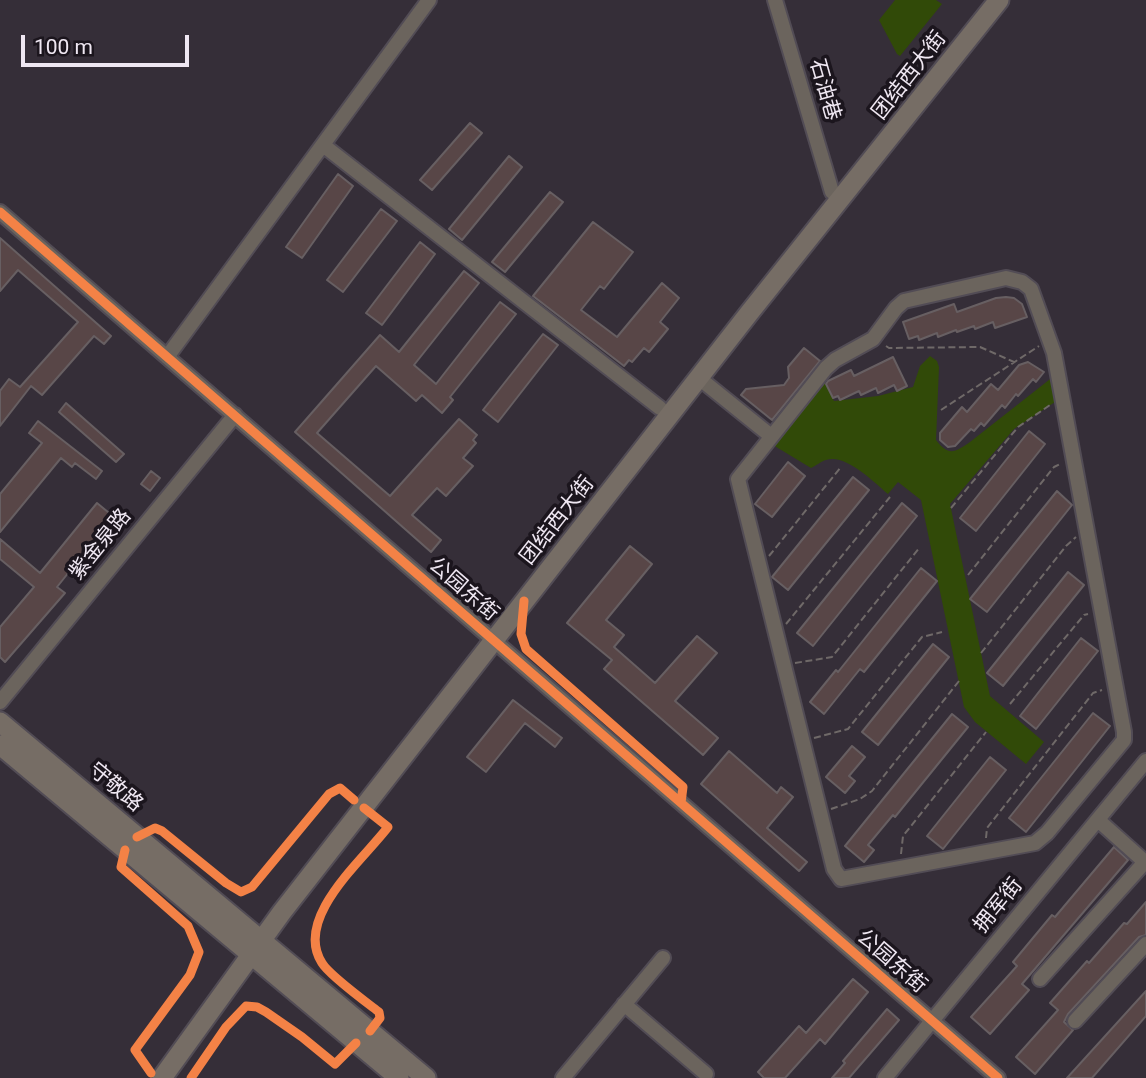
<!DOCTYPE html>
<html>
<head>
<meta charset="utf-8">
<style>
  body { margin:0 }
  #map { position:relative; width:1146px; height:1078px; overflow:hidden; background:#352e38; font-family:Roboto,sans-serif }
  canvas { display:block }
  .scale { position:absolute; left:21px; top:35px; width:168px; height:32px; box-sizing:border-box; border:4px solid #efe7f2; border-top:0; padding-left:9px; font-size:21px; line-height:24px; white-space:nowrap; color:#efe7f2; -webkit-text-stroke:5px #1b151d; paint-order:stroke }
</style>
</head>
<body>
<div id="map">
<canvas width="1146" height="1078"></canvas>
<div class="scale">100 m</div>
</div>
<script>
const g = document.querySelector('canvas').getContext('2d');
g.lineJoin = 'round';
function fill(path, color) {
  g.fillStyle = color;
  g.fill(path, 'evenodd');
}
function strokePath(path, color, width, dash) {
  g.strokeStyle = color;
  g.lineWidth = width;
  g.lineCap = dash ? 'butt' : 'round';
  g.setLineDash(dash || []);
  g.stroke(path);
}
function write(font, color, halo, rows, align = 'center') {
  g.font = font + ' Roboto,"Noto Sans SC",sans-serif';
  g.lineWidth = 7;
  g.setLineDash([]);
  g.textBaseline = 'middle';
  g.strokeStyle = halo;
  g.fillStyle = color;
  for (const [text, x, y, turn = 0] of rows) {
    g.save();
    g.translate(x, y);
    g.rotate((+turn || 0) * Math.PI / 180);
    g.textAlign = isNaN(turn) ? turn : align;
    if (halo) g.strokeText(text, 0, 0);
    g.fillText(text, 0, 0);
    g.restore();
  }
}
const green = new Path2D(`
  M 895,0 L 936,0 L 942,4 L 900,56 L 897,54 L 879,20 Z
  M 930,356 L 937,361 L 939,367 L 936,440 C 949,457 955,452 970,442 L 1054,376 L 1058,400 L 1014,429 L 950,504 L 990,696 L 1044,742 L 1026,764 L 975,722 L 964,707 L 921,500 L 898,482 L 888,494 C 874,482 845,453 826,460 C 821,461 816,466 811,468 L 768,442 L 822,377 L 834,401 L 878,396 L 913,387 L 920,366 Z`);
const building = new Path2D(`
  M 470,123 L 482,133 L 432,190 L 420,180 Z
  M 509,156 L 522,167 L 462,240 L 449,229 Z
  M 338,174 L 353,186 L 302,258 L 286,247 Z
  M 550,192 L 563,202 L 505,272 L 492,262 Z
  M 381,209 L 397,221 L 343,292 L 327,280 Z
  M 593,222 L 633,252 L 604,289 L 600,286 L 581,310 L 617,337 L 662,283 L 679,298 L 660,322 L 668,329 L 649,352 L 644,348 L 632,362 L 629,360 L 624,366 L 533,296 Z
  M 0,238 L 111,336 L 104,344 L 94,336 L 42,395 L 31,386 L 0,426 L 0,391 L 9,379 L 20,387 L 78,322 L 18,270 L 0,291 Z
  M 420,242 L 435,254 L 382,325 L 366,313 Z
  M 464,271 L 479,283 L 414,365 L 436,384 L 500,302 L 516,314 L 450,397 L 453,400 L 442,413 L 422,395 L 416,401 L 376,366 L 317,433 L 390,496 L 459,419 L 477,435 L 473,440 L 476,443 L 463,458 L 473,466 L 446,496 L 437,488 L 412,515 L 441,540 L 431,552 L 295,432 L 380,335 L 399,352 Z
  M 1006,297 L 1014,298 L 1022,304 L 1027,317 L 995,328 L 993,322 L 975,329 L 974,326 L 957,332 L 956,330 L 938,337 L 937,333 L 919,340 L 918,336 L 909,339 L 903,322 L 954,304 L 957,312 L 996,298 Z
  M 543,334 L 558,345 L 498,422 L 483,410 Z
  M 804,348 L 820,361 L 772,420 L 741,395 L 746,389 L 784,385 L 789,378 L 788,367 Z
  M 893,357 L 907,386 L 897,391 L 894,385 L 878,393 L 876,388 L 861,395 L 859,391 L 840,400 L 838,396 L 833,398 L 826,384 L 828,381 L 851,370 L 854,376 Z
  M 1028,362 L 1044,372 L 1036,382 L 1033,379 L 1018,396 L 1016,394 L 1005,408 L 1002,405 L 984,426 L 981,423 L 974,431 L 971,429 L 955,446 L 948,447 L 940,440 L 940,433 L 962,407 L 967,412 L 991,384 L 998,390 L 1019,365 Z
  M 66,403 L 124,454 L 116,462 L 59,412 Z
  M 38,421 L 102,471 L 96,479 L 75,463 L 72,467 L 61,458 L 0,532 L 0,494 L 42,443 L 29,433 Z
  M 1029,431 L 1045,444 L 976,531 L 960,518 Z
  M 788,462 L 805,476 L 772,517 L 755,504 Z
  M 151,471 L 160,478 L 150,491 L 141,484 Z
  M 853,477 L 869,490 L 788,590 L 772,577 Z
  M 1057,491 L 1072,505 L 987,612 L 970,599 Z
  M 97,503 L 114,517 L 107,526 L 110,528 L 102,537 L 99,535 L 77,563 L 80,565 L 72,574 L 69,572 L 57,587 L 65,593 L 5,662 L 0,657 L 0,627 L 34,587 L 0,559 L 0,539 L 40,573 Z
  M 902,503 L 917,516 L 813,646 L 797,633 Z
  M 630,546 L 652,564 L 606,620 L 624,635 L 614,647 L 655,683 L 697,636 L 717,653 L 675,701 L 718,738 L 703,755 L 604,669 L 612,660 L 567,623 Z
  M 921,568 L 937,581 L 864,672 L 860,669 L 824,714 L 810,702 L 836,670 L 838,672 Z
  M 1068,572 L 1084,585 L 1003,686 L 987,673 Z
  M 1081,638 L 1098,651 L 1036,729 L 1020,716 Z
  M 933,644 L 949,657 L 878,745 L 862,732 Z
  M 513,700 L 562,738 L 555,747 L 525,723 L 486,772 L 467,757 Z
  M 1093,713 L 1110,726 L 1026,832 L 1009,818 Z
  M 952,714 L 968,727 L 895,817 L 893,815 L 868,845 L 874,850 L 864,862 L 845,846 Z
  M 852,746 L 865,757 L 849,776 L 855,781 L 845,793 L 826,777 Z
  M 729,751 L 777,793 L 781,787 L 793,797 L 767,828 L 807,862 L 799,871 L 701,784 Z
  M 990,757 L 1006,770 L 943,849 L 927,836 Z
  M 1114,847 L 1128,860 L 1022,984 L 1029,990 L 990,1034 L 971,1017 L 1017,966 L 1013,962 L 1052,915 L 1055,917 Z
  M 1146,902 L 1146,935 L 1139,937 L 1068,1014 L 1064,1022 L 1073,1030 L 1035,1074 L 1016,1057 L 1058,1010 L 1050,1003 L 1087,961 L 1089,963 L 1124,923 L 1127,924 Z
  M 853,979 L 868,992 L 825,1044 L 820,1039 L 785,1078 L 764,1078 L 758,1072 L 799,1026 L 806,1033 Z
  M 1146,991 L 1146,1016 L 1092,1078 L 1067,1078 Z
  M 887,1009 L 899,1020 L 849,1078 L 832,1078 L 845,1063 L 843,1061 Z`);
const path = new Path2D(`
  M 886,346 L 889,348 L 980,347 L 1014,362
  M 941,410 L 1039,346
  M 951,508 L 1018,427 L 1050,405
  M 769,556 L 841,467
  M 968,575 L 1054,467 L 1060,464
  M 786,624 L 890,497
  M 981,653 L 1066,546 L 1076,537
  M 795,663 L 832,657 L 920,547
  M 1010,704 L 1084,615 L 1088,614
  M 814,738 L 848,729 L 922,637 L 942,632
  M 831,809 L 860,799 L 872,791 L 959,681
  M 986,838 L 987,828 L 1093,693 L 1102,690
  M 901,854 L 903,836 L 986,732`);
const minor = new Path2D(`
  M 775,0 L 832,192
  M 323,145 L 660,408
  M 0,212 L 998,1078
  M 1006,278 L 1022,282 L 1031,289 L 1054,353 L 1124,732 L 1124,740 L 1047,833 L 1035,843 L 841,879 L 834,869 L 738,479 L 826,368 L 835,360 L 873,339 L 896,308 L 904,301 Z
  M 167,357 L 429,0
  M 699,378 L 771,436
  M 0,702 L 235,415
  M 1098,820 L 1146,863
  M 1040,979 L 1145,862
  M 624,1004 L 706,1074
  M 1075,1021 L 1146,944
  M 563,1078 L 663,958
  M 885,1078 L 1146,761`);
const major = new Path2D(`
  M 0,722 L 426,1078
  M 0,745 L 399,1078
  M 162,1078 L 282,912 L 750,312 L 999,0`);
const cycleway = new Path2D(`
  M 0,212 L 998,1078
  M 524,601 L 521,634 L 526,649 L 683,787 L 681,803
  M 364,808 L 388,827 C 363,860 293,918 322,963 C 329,975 366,1002 379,1012 L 380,1018 L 370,1031
  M 137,837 L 155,828 L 162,831 L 226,883 L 241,892 L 252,887 L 329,794 L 340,788 L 354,800
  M 125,850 L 121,867 L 188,926 L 199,952 L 190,975 L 135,1050 L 151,1073
  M 191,1078 L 226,1027 L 246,1006 L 257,1007 L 266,1012 L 302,1037 L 335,1064 L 356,1043`);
const streetNames = [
  ["团结西大街",910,76,-52],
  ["石油巷",824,90,74],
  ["团结西大街",558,521,-52],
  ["紫金泉路",101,545,-51],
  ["公园东街",463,590,41],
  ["守敬路",115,788,40],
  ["拥军街",999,906,-51],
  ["公园东街",891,962,41]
];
fill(green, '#314a08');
fill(building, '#584647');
strokePath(building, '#675f62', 2);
strokePath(minor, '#524c55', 18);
strokePath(major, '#524c55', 23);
strokePath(path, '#6f6968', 2, [7, 3.5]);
strokePath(minor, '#6b645d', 14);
strokePath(major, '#766d65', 19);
strokePath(cycleway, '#f48246', 9);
write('21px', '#efe7f2', '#1b151d', streetNames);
</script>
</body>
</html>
